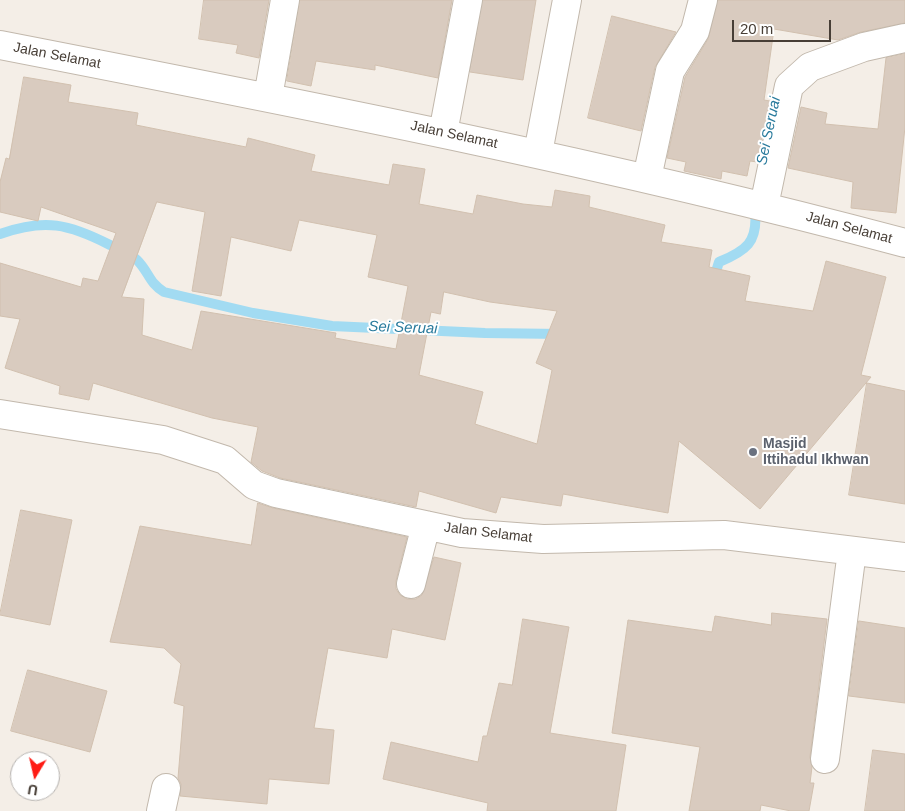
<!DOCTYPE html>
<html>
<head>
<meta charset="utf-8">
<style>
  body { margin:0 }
  #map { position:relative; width:905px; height:811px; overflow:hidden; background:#f4eee7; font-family:Helvetica,sans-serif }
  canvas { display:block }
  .north { position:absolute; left:10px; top:751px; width:50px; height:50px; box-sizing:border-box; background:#fff; border:1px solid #b5b2af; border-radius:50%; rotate:189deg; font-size:14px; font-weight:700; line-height:20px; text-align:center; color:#473e36 }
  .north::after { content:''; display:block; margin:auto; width:18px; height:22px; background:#fe1b14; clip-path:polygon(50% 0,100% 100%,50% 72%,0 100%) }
  .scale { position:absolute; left:732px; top:20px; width:99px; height:22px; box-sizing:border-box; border:2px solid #473e36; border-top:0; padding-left:6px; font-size:15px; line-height:18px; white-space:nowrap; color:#473e36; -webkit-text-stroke:4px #fff; paint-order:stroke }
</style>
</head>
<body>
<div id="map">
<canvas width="905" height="811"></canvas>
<div class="north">U</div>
<div class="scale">20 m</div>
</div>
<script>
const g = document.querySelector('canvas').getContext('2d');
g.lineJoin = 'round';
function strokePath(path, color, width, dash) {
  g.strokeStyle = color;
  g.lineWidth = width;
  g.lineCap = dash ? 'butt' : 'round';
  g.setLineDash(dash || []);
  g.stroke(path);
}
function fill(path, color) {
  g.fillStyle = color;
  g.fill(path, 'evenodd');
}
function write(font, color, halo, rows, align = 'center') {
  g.font = font + ' Helvetica,sans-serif';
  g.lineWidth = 4;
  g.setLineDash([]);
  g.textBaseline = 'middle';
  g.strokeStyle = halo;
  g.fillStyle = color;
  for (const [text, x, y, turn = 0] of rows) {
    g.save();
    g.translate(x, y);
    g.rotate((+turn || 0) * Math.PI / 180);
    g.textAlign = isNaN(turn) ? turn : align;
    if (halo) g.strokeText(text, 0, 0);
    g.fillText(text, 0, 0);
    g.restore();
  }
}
const stream = new Path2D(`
  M 0,234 C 45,218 69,224 110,245 C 119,250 131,254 137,260 C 149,272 149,283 164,292 L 253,313 L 332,326 L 485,333 L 562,334
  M 713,281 L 719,262 C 746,251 758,242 755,212`);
const building = new Path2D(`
  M 204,0 L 269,0 L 259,58 L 236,53 L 238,45 L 199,39 Z
  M 300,0 L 452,0 L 438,78 L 375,65 L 375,70 L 316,61 L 311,86 L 287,81 Z
  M 483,0 L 536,0 L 523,80 L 470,72 Z
  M 718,0 L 905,0 L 905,23 L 861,32 L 838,40 L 774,29 L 764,100 L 770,101 L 757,162 L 750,161 L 747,176 L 722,171 L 721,179 L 684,171 L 686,162 L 667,158 L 685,77 L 708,39 Z
  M 612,16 L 676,32 L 655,67 L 641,131 L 588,118 Z
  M 905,54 L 905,127 L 896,213 L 851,208 L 853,182 L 788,168 L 801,107 L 827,113 L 825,124 L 878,129 L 886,58 Z
  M 24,77 L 71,85 L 68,102 L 138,113 L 136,125 L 246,147 L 248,138 L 315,155 L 311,171 L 389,185 L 393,164 L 425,169 L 419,204 L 473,214 L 477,195 L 523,204 L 552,207 L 555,190 L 590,196 L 589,207 L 665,225 L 661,242 L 712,250 L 709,267 L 750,276 L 745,301 L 813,311 L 826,261 L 886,277 L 861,375 L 871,377 L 760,509 L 679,441 L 668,513 L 563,494 L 561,506 L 501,497 L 496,513 L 419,491 L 416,507 L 280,478 L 262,471 L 251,462 L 258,427 L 212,418 L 93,383 L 89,400 L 59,394 L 60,386 L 5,368 L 20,319 L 0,316 L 0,263 L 81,287 L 83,278 L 98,281 L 116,233 L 41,207 L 38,221 L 0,212 L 0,182 L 6,158 L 9,159 ZM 157,202 L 205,212 L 192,291 L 221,296 L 231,237 L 291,251 L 299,220 L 377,235 L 368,277 L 408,286 L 396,349 L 335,338 L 336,333 L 201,311 L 192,350 L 142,335 L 144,299 L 122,297 ZM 444,292 L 490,302 L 557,311 L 536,363 L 552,370 L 537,444 L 475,424 L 483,392 L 419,375 L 431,312 L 440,314 Z
  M 867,383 L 905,391 L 905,504 L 849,495 Z
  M 258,503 L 273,508 L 407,537 L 396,581 L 396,589 L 400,595 L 407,599 L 416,599 L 422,595 L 434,557 L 461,563 L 445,640 L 392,629 L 387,658 L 328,648 L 314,728 L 334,730 L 329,784 L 269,779 L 267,804 L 180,796 L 181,784 L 178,778 L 184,706 L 174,703 L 181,664 L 164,648 L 110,642 L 140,526 L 251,545 Z
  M 21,510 L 72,520 L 50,625 L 0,615 Z
  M 772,613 L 827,619 L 810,757 L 812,767 L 810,783 L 814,783 L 809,811 L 791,811 L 761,805 L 760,811 L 689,811 L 700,747 L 612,733 L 628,620 L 712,632 L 715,616 L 771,625 Z
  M 523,619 L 569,627 L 550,733 L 626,745 L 616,811 L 487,811 L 488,803 L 383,779 L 391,742 L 478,762 L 483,736 L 487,736 L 499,683 L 512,685 Z
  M 859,621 L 905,628 L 905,703 L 849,696 Z
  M 28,670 L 107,691 L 90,752 L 11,731 Z
  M 873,750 L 905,754 L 905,811 L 865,811 Z`);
const minor = new Path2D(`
  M 0,45 C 303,104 606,163 905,243
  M 268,97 L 285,0
  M 443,133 L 468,0
  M 538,153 L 567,0
  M 647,178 L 670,71 L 695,31 L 703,0
  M 764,206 L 789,86 L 810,67 L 864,47 L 905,38
  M 0,414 L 163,440 L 225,460 L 254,485 L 276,493 L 462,533 L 543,539 L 724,535 L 905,557
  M 411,584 L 426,525
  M 825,759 L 852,551
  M 161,811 L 166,788`);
const markers = [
  [753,452,5,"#6b7280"]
];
const streetNames = [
  ["Jalan Selamat",57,56,11],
  ["Jalan Selamat",454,135,12],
  ["Jalan Selamat",849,228,15],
  ["Jalan Selamat",488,533,7]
];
const worshipNames = [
  ["Masjid",763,444],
  ["Ittihadul Ikhwan",763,460]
];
const waterNames = [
  ["Sei Seruai",769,131,-78],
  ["Sei Seruai",403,328,2]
];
strokePath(stream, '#a2dbf2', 10);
fill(building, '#d9cbbf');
strokePath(building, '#d1c0af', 1);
strokePath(minor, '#c2b8ac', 30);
strokePath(minor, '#fff', 28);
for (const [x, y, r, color] of markers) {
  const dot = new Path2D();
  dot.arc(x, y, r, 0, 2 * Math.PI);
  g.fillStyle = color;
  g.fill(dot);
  strokePath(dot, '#fff', 2);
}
write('14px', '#473e36', '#fff', streetNames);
write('bold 14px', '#5b616d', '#fff', worshipNames, 'left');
write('italic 15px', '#287a9c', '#fff', waterNames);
</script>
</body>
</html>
